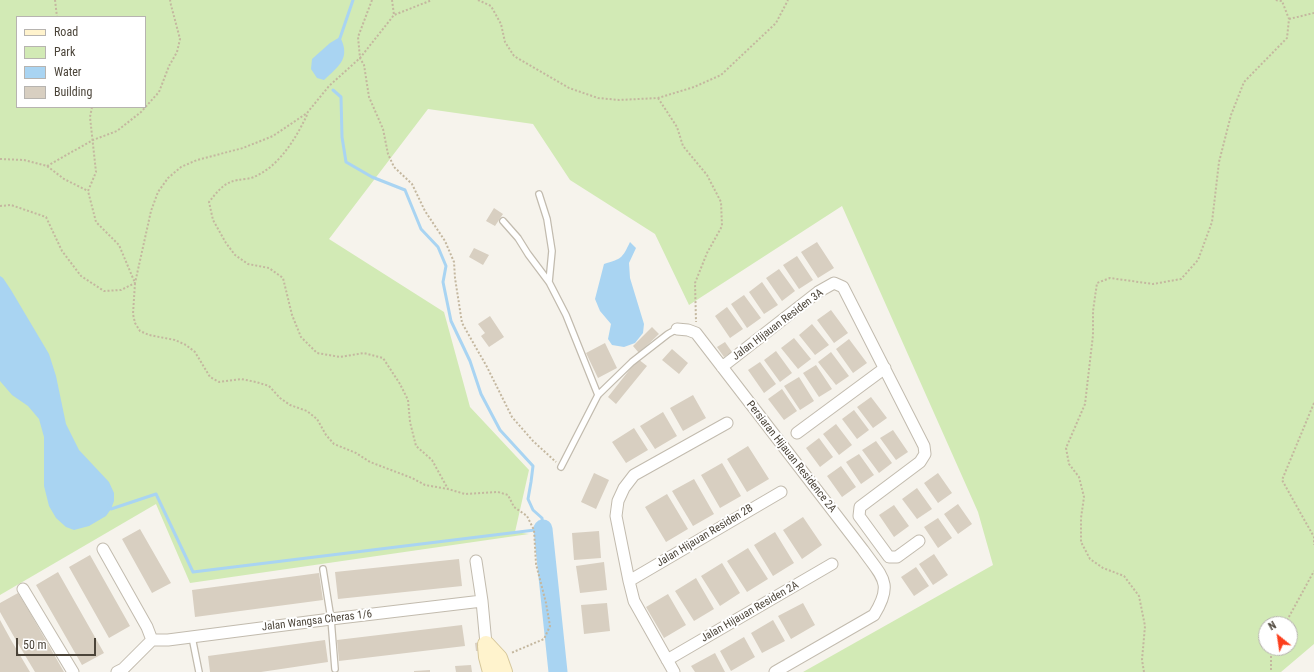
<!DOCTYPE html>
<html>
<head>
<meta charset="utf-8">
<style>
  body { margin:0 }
  #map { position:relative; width:1314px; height:672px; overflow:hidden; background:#f6f3ec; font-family:"Roboto Condensed",sans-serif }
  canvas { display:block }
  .legend { position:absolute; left:16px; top:16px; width:130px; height:92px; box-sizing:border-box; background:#fff; border:1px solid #b7b4b0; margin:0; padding:5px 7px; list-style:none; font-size:12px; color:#4b4439 }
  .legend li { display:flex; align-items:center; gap:8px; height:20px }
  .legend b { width:20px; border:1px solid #b7b4b0 }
  .north { position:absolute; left:1258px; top:616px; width:40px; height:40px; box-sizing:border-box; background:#fff; border:1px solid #b7b4b0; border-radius:50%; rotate:330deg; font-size:11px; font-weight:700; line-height:16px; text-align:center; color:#4b4439 }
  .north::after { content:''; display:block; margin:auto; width:14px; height:18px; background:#fc3f1d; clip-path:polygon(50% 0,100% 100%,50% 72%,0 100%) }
  .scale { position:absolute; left:16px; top:638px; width:80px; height:18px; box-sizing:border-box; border:2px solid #4b4439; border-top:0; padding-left:5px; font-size:12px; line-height:14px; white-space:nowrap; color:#4b4439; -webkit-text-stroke:3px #fff; paint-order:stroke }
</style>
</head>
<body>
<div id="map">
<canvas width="1314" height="672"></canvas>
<ul class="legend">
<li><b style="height:5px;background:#fff3cd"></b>Road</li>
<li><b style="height:11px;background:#d2eab5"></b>Park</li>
<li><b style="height:11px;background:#a9d4f2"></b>Water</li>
<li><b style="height:11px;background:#d8cfc1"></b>Building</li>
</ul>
<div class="north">N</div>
<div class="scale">50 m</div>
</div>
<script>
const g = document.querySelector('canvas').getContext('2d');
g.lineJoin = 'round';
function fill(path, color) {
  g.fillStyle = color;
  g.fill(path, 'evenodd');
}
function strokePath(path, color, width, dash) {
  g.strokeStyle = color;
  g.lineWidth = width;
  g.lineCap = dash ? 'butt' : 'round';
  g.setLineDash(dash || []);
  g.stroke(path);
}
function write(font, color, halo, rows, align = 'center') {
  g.font = font + ' "Roboto Condensed",sans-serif';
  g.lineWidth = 4;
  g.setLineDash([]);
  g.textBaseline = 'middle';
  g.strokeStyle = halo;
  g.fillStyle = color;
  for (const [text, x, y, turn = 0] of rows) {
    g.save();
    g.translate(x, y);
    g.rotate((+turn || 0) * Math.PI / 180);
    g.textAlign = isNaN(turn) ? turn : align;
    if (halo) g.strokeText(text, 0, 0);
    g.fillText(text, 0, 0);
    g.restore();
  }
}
const green = new Path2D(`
  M 0,0 L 1314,0 L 1314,644 L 1281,672 L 803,672 L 993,565 L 978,512 L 842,206 L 689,305 L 655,234 L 570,180 L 533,124 L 428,109 L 329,239 L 444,312 L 470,407 L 529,470 L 515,532 L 529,534 L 190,583 L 156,504 L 0,595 ZM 17,17 L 145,17 L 145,107 L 17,107 ZM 1266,624 L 1290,624 L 1290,648 L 1266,648 Z`);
const water = new Path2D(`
  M 340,37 C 351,58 339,66 324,80 L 317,78 L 311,69 L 312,59 L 330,43 Z
  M 630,242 L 636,248 L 629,263 L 630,278 L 644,324 L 643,333 L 635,343 L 624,347 L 612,345 L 608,339 L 611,324 L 600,311 L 595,299 L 604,264 C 621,259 622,259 630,242 Z
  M 0,276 L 3,278 L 11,290 L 49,354 L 56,376 L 66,424 L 79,450 L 109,482 L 114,493 L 114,501 L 111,509 L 106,516 L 89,526 L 74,530 L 66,527 L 56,518 L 49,506 L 44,486 L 44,437 L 39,419 L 28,406 L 12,395 L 0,381 Z`);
const stream = new Path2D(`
  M 339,41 L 353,0
  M 108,506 L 111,509 L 156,494 L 193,572 L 543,529 L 542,518 L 533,510 L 528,499 L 531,482 L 533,466 L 500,430 L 481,394 L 470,361 L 451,321 L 443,282 L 446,266 L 438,247 L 421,229 L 405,190 L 372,177 L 346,162 L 342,137 L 341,97 L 333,90`);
const river = new Path2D(`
  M 543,529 L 558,672`);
const building = new Path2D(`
  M 494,208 L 503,214 L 495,226 L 486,221 Z
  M 817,242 L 834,268 L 818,278 L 801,252 Z
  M 474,248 L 489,255 L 483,265 L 469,257 Z
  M 797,256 L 813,280 L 799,289 L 783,265 Z
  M 779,269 L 795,291 L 782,301 L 766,278 Z
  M 762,282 L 778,305 L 764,314 L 749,292 Z
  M 744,295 L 761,318 L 747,328 L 731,304 Z
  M 727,307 L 743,329 L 730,338 L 715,316 Z
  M 831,310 L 848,333 L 834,343 L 817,320 Z
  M 490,316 L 504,337 L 489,347 L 481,336 L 485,333 L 478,324 Z
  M 812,324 L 829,345 L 815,355 L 799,335 Z
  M 652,327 L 659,334 L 639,353 L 633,346 Z
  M 794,338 L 811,359 L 798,369 L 781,348 Z
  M 849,339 L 867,363 L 853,373 L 836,349 Z
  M 725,342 L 732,352 L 724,357 L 717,347 Z
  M 605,343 L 617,368 L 598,378 L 586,353 Z
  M 672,349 L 688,363 L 679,374 L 662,360 Z
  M 776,351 L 792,373 L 780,382 L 764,360 Z
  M 831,352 L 849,376 L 836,385 L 818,362 Z
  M 638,359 L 647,366 L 616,404 L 608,397 Z
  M 760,362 L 776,384 L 764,393 L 748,370 Z
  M 816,365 L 832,389 L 819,397 L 803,373 Z
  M 799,377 L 814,401 L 800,410 L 784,386 Z
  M 782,389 L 797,411 L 784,420 L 768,399 Z
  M 693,395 L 706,418 L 683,431 L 670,408 Z
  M 871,397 L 887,418 L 873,428 L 857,407 Z
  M 854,410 L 869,430 L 857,439 L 842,419 Z
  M 663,412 L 677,436 L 655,449 L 640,426 Z
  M 836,424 L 852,445 L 839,455 L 823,434 Z
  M 634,428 L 648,450 L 626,463 L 612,442 Z
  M 893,430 L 908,452 L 896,460 L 880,438 Z
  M 819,438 L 833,457 L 820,467 L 806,448 Z
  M 876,441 L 892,463 L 879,473 L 862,450 Z
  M 748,446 L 769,479 L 747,492 L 727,459 Z
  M 859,454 L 874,475 L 861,484 L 846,462 Z
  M 722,463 L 741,496 L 720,508 L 701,475 Z
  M 841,466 L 856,487 L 842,497 L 827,476 Z
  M 594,473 L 609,480 L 596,509 L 581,502 Z
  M 938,473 L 952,493 L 938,503 L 924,483 Z
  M 694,479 L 714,514 L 693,526 L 672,491 Z
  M 917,488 L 932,509 L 917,519 L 902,499 Z
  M 667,494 L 688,529 L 666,542 L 645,507 Z
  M 958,504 L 972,524 L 958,534 L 944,514 Z
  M 894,505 L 909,526 L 894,537 L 879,515 Z
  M 803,517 L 822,545 L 802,559 L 783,530 Z
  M 938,518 L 952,538 L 938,548 L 924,527 Z
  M 140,529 L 171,583 L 152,593 L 122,539 Z
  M 599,531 L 601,558 L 574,560 L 572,533 Z
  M 775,532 L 794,563 L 773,576 L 754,545 Z
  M 748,548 L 768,579 L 747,592 L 727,561 Z
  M 934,554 L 948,575 L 933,585 L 919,564 Z
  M 90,555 L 130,626 L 109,638 L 69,567 Z
  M 459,559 L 462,586 L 338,599 L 335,572 Z
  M 604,562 L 607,590 L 580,593 L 576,566 Z
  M 722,563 L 740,593 L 720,606 L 701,576 Z
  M 916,567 L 929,586 L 914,596 L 901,577 Z
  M 58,572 L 104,653 L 82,665 L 36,585 Z
  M 319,573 L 323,600 L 195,617 L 192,590 Z
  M 696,578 L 714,609 L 694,621 L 675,591 Z
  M 18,593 L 29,611 L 64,672 L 35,672 L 17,642 L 0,612 L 0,603 Z
  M 668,594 L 686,625 L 664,638 L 646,607 Z
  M 607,603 L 610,631 L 584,634 L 581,605 Z
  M 803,603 L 815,625 L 791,639 L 778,616 Z
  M 0,620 L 11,640 L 30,672 L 0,672 Z
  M 773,620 L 785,641 L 762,653 L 751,633 Z
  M 462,625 L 465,646 L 339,661 L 337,640 Z
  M 744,637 L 755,657 L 731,671 L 720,651 Z
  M 325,640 L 328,662 L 261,672 L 210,672 L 208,656 Z
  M 480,642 L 481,651 L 476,651 L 475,643 Z
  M 715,653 L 725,672 L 695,672 L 691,666 Z
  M 471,665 L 472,672 L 456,672 L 455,666 Z
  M 430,670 L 430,672 L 414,672 L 414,671 Z`);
const path = new Path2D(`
  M 55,0 L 57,17
  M 372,0 L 358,37 L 360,58 L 364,65 L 369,97 L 383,129 L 388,154 L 394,167 L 412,184 L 425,211 L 445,241 L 454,262 L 455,278 L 462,323 L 487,367 L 512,417 L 533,441 L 556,462
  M 392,0 L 394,15
  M 478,0 L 491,6 L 501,24 L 505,42 L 514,56 L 569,88 L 598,98 L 619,100 L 658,98 L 694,87 L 721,75 L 776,23 L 788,0
  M 1289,19 L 1314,13
  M 658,98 L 677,127 L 683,146 L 707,175 L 721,202 L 722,226 L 707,253 L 695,283 L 696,322
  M 92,107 L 90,117 L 96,172 L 88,191 L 96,222 L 119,245 L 135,283 L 133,314 L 135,323 L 140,331 L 149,335 L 175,340 L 186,345 L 195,352 L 210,377 L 219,382 L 241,379 L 256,382 L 269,386 L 280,398 L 290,405 L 307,411 L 317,419 L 326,435 L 334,444 L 356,453 L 370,462 L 412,478 L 425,485 L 448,489 L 465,494 L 498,492 L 508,495 L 514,507 L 527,516 L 534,530 L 536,564 L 546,603 L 550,626 L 544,639 L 511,653
  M 307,115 C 296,138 280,165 256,176 C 251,179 243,179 238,180 C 224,182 217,192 209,202 L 213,220 L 226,243 L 235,255 L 248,264 L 269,268 L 283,278 L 292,315 L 301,337 L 317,353 L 340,357 L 364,353 L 383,358 L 400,384 L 408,400 L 410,422 L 416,446 L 432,460 L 448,489
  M 0,159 L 24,160 L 47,166 L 64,179 L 88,191
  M 47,166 L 93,140 L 117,131 L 141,112 L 159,92 L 169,66 L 177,52 L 180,39 L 171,5 L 170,0
  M 0,206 L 11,205 L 46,217 L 62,251 L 81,276 L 104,291 L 121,290 L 135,283 L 151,211 L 158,192 L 168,178 L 181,167 L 197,160 L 243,148 L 273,136 L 307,113 L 329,86 L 360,58 L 394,15 L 432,0
  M 1314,403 L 1282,480 L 1314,537 L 1314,545
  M 1285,624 L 1314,571
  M 1271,648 L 1271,672
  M 1144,672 L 1142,660 L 1145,626 L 1139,596 L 1124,576 L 1103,568 L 1090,559 L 1081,542 L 1081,518 L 1084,497 L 1079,477 L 1069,464 L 1066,448 L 1085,404 L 1093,335 L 1093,311 L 1097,283 L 1110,278 L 1153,284 L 1181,279 L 1198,260 L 1212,222 L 1219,162 L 1231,115 L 1244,82 L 1287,38 L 1289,19 L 1282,1 L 1275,0`);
const lane = new Path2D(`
  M 539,194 L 547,219 L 552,251 L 549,282
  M 503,221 L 518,238 L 528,254 L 549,282 L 566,315 L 598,395
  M 561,467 L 598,395 L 632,362 L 668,334 L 677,329
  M 323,569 L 331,619 L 335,669
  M 192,637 L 199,672`);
const street = new Path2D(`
  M 677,329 L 688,330 L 696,333 L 863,550 C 882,577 894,583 874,615 L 775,672
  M 722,367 L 818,292 L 834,283 L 843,287 L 924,446 L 925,454 L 920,462 L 860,507 L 859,516 L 889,557 L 897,557 L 919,541
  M 797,433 L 885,368
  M 103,549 L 147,627 L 152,640
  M 476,561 L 482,601 L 486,644
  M 629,581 L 781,492
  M 23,589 L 73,672
  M 152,640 L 168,640 L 331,619 L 482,601
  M 667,660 L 832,564
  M 117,672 L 123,669 L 152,640
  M 674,672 L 634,601 L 629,581 L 616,516 L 618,501 L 624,488 L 634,475 L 727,423`);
const secondary = new Path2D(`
  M 486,644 L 499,658 L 504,672
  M 486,646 L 487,657 L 491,672`);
const streetNames = [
  ["Jalan Hijauan Residen 3A",778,325,-37],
  ["Persiaran Hijauan Residence 2A",791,457,52],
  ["Jalan Hijauan Residen 2B",705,536,-31],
  ["Jalan Hijauan Residen 2A",750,612,-30],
  ["Jalan Wangsa Cheras 1/6",317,621,-7]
];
fill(green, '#d2eab5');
fill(water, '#a9d4f2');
strokePath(stream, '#a9d4f2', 3);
strokePath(river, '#a9d4f2', 19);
fill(building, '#d8cfc1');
strokePath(lane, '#c2bbae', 8);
strokePath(street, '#c2bbae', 13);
strokePath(secondary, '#d6c79b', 18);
strokePath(path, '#c4b79f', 2, [2, 2]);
strokePath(lane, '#fff', 5.5);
strokePath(street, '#fff', 11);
strokePath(secondary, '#fff3cd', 16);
write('11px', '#4b4439', '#fff', streetNames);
</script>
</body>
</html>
